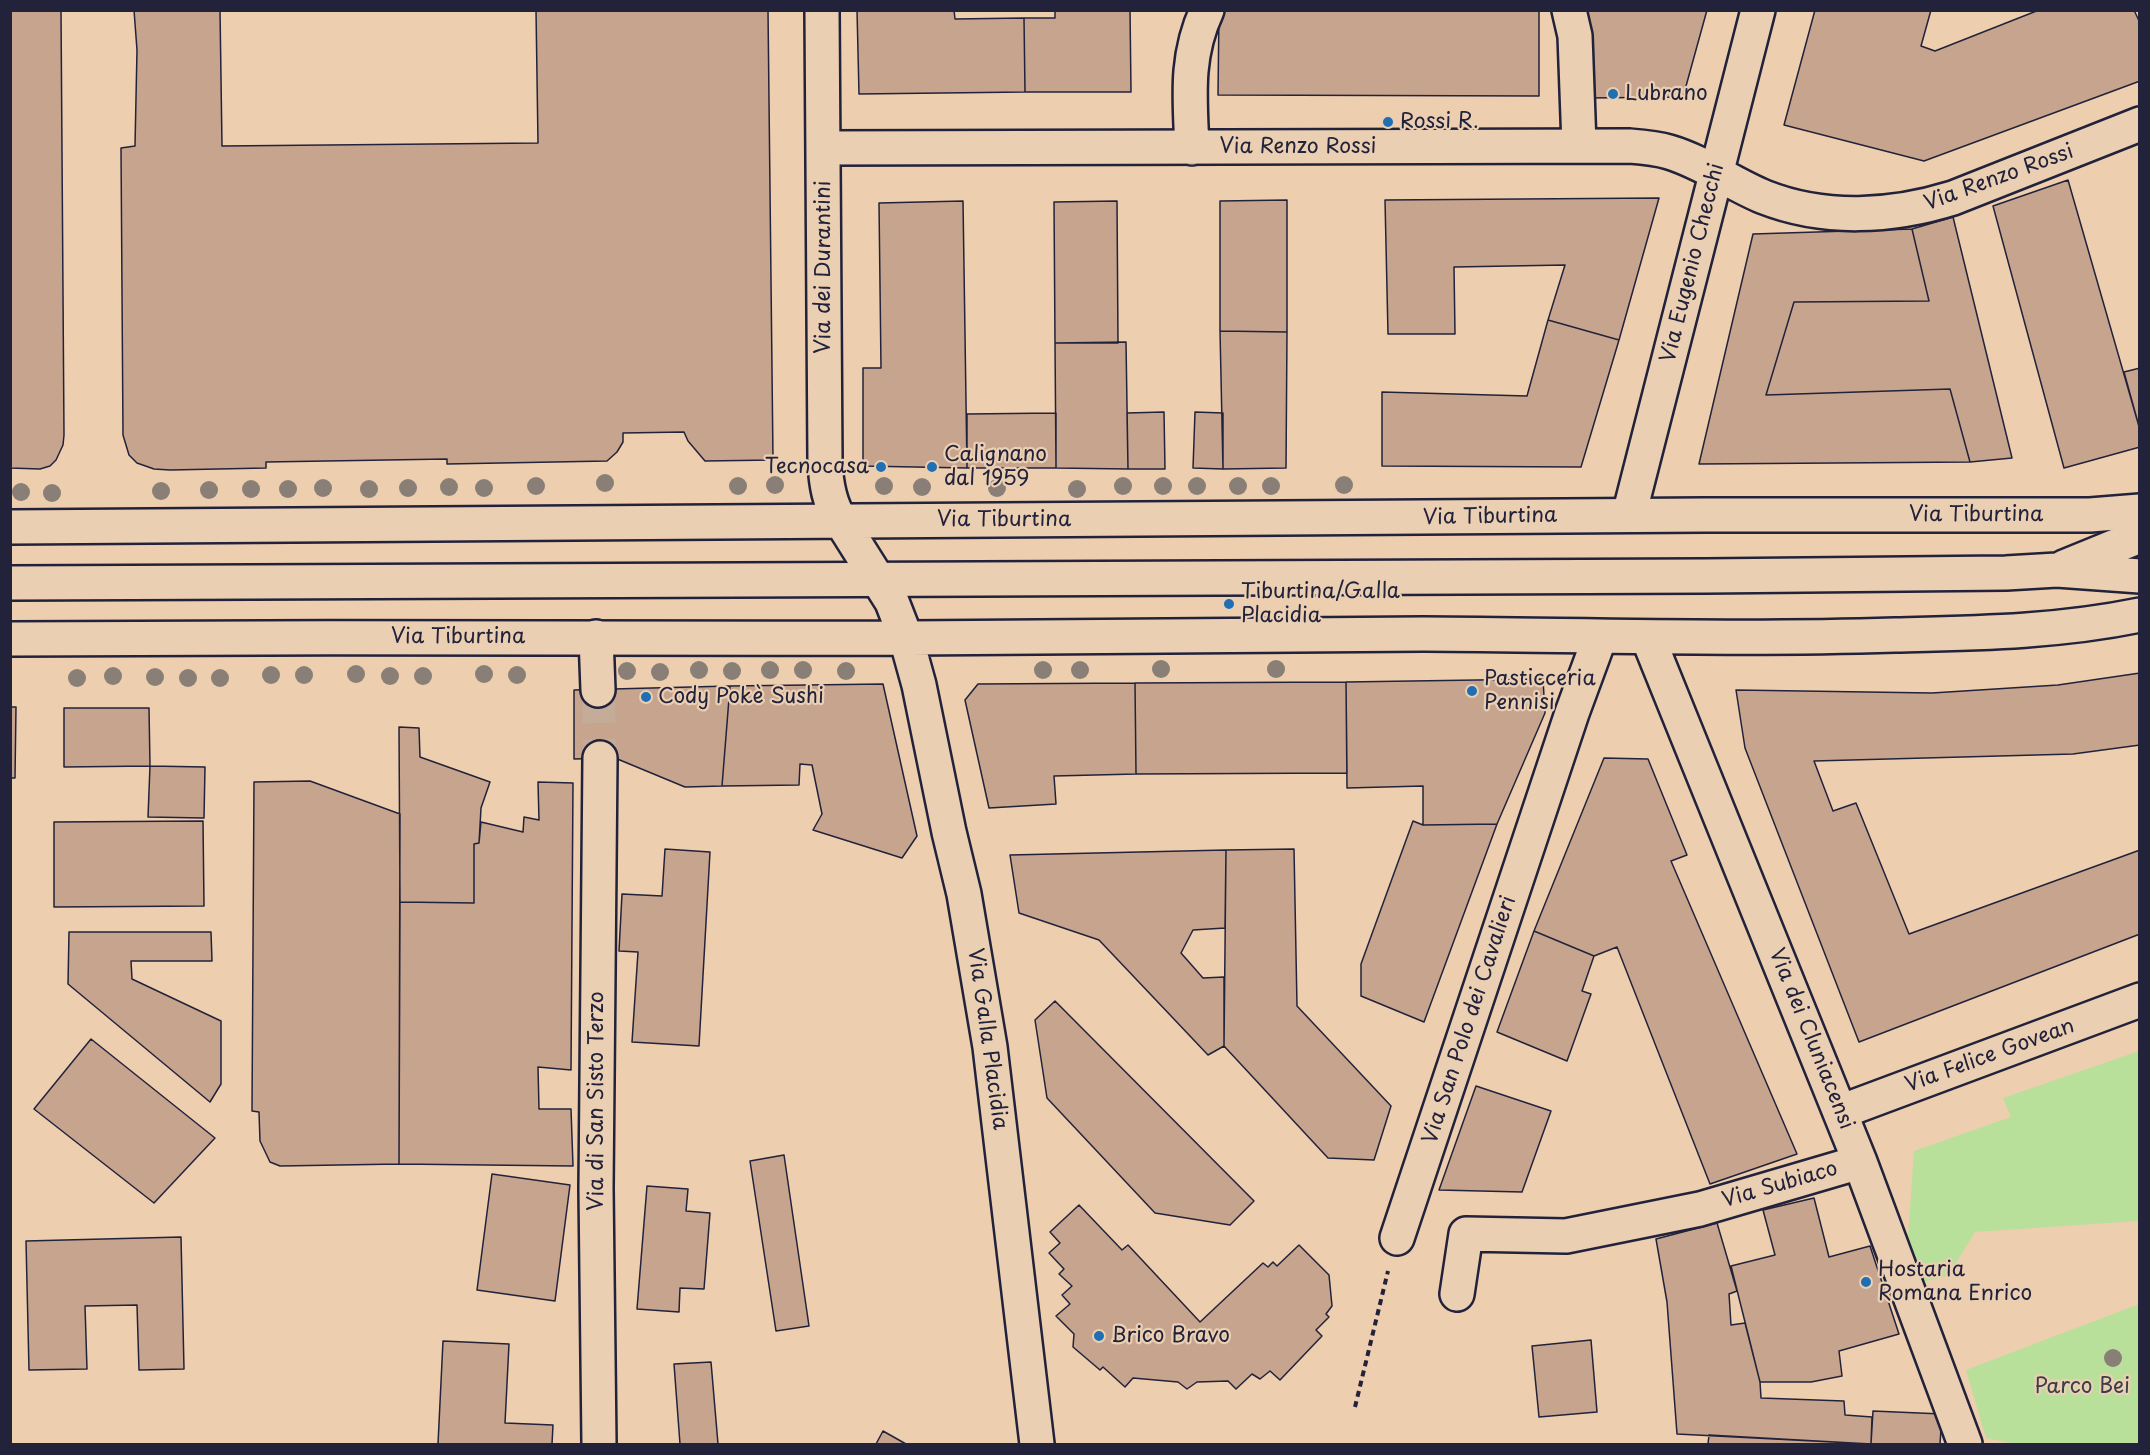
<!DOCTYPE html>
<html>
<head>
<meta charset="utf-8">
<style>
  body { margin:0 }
  #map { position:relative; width:2150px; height:1455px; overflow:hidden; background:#edceaf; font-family:"Playpen Sans",sans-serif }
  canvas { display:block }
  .frame { position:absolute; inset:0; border:12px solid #22223b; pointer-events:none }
</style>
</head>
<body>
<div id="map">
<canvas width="2150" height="1455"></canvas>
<div class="frame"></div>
</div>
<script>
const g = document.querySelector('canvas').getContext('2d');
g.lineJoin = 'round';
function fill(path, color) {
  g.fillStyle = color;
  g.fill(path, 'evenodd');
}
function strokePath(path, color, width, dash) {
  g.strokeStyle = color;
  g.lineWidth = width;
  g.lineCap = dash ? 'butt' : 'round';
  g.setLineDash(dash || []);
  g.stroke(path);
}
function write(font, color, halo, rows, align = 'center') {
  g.font = font + ' "Playpen Sans",sans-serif';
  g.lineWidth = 4.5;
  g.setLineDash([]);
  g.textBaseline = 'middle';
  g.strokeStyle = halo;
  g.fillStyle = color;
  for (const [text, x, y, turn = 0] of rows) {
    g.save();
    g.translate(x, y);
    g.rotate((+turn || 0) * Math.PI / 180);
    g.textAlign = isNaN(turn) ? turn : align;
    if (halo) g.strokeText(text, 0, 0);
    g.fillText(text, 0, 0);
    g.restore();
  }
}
const green = new Path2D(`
  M 2139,1051 L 2139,1221 L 1975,1232 L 1948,1276 L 1919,1283 L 1907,1251 L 1914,1151 L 2011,1117 L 2003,1098 Z
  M 2139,1304 L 2139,1444 L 2015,1444 L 1986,1438 L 1966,1370 Z`);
const building = new Path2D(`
  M 10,10 L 61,10 L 64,435 L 63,445 L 56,460 L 50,466 L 40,469 L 10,468 Z
  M 134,10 L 220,10 L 222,146 L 538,143 L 536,10 L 768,10 L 773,460 L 705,461 L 688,441 L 684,432 L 623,433 L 623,442 L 617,452 L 607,461 L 447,464 L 447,459 L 266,462 L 266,468 L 170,470 L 154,469 L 137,463 L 129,455 L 123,435 L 121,148 L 135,146 L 137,50 Z
  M 857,10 L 954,10 L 955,19 L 1024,18 L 1025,92 L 859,94 Z
  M 1055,10 L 1130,10 L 1131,92 L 1025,92 L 1024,18 L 1055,18 Z
  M 1219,10 L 1539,10 L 1539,96 L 1218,95 Z
  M 1585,10 L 1707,10 L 1683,97 L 1587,98 Z
  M 1815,10 L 1931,10 L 1921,46 L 1935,51 L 2039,10 L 2134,10 L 2140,23 L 2140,81 L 1924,161 L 1784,125 Z
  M 2068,180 L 2140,430 L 2140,447 L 2064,468 L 1993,206 Z
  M 1659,198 L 1619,340 L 1548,320 L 1565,265 L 1454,267 L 1455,334 L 1388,334 L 1385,200 Z
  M 1287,200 L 1287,332 L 1220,331 L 1220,201 Z
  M 963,201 L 967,468 L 863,466 L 863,368 L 881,368 L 879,203 Z
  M 1117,201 L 1118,343 L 1055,343 L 1054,202 Z
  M 1953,217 L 2012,458 L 1970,462 L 1950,389 L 1766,395 L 1794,302 L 1929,301 L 1912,229 Z
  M 1912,229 L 1929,301 L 1794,302 L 1766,395 L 1950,389 L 1970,462 L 1699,464 L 1753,234 Z
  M 1548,320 L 1619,340 L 1581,467 L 1382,466 L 1382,392 L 1527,396 Z
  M 1220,331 L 1287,332 L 1286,468 L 1223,469 Z
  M 1126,342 L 1128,469 L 1056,468 L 1055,343 Z
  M 2140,368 L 2140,430 L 2124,372 Z
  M 1164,412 L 1165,469 L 1128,469 L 1127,413 Z
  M 1195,412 L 1223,413 L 1223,469 L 1193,468 Z
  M 1056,413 L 1056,468 L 967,468 L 967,414 Z
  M 2140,673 L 2140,745 L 2073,754 L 1814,761 L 1833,811 L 1856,803 L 1909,934 L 2140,850 L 2140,934 L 1859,1042 L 1745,748 L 1736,690 L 1932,693 L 2058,685 Z
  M 1543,679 L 1545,713 L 1497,824 L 1423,825 L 1423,786 L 1347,788 L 1346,682 Z
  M 1346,682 L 1347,773 L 1136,774 L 1135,683 Z
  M 1135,683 L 1136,774 L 1054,776 L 1056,804 L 989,808 L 965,700 L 978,684 Z
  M 883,684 L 917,836 L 902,858 L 813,830 L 822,814 L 812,765 L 800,764 L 799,785 L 722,786 L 730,686 Z
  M 730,686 L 722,786 L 685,787 L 615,758 L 574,759 L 574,690 Z
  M 10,707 L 16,707 L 15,778 L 10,778 Z
  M 64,708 L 149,708 L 150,766 L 64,767 Z
  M 399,727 L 419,728 L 420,757 L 490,782 L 481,808 L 479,843 L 474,844 L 474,903 L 400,902 Z
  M 1604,758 L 1648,759 L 1687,855 L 1671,861 L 1797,1154 L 1710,1184 L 1617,947 L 1594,956 L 1534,931 Z
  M 150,766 L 205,767 L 204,818 L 148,817 Z
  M 310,781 L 400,814 L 399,1164 L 280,1166 L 270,1162 L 260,1141 L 259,1112 L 252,1111 L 254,782 Z
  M 538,782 L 573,783 L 571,1070 L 538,1067 L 539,1109 L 571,1109 L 573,1166 L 399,1164 L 400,902 L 474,903 L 474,844 L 479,843 L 481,822 L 523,832 L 524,817 L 539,820 Z
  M 203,821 L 204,906 L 54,907 L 54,822 Z
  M 1413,821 L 1423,825 L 1497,824 L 1424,1022 L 1361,996 L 1361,964 Z
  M 665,849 L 710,852 L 699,1046 L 632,1042 L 638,952 L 619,951 L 622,894 L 662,896 Z
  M 1294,849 L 1297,1006 L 1391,1106 L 1374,1160 L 1328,1158 L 1224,1046 L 1226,850 Z
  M 1226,850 L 1225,928 L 1193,930 L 1181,953 L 1203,978 L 1224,977 L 1224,1046 L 1208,1055 L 1099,940 L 1019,913 L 1010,855 Z
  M 1534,931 L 1594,956 L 1582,991 L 1591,994 L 1567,1061 L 1497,1032 Z
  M 69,932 L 211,932 L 212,961 L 131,961 L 132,979 L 221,1021 L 221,1084 L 210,1102 L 68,984 Z
  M 1055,1001 L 1254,1201 L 1230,1225 L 1155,1213 L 1047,1098 L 1035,1020 Z
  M 91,1039 L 215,1138 L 154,1203 L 34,1109 Z
  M 1476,1086 L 1551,1111 L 1522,1192 L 1439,1190 Z
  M 784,1155 L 809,1326 L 776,1331 L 750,1161 Z
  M 492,1174 L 570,1185 L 555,1301 L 477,1290 Z
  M 647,1186 L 688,1189 L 686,1211 L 710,1213 L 704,1289 L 680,1288 L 679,1312 L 637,1309 Z
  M 1814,1198 L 1829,1257 L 1870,1246 L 1899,1334 L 1839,1351 L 1842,1376 L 1811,1382 L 1760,1382 L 1731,1266 L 1775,1255 L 1763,1210 Z
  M 1079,1205 L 1122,1250 L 1128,1245 L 1200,1322 L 1263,1263 L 1268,1267 L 1273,1262 L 1277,1266 L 1299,1245 L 1329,1275 L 1332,1306 L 1326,1314 L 1329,1317 L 1316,1330 L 1322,1336 L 1280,1380 L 1270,1371 L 1260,1379 L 1252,1374 L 1236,1389 L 1228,1381 L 1197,1382 L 1187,1389 L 1178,1382 L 1133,1378 L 1125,1387 L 1103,1367 L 1100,1370 L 1073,1347 L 1074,1334 L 1056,1316 L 1070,1304 L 1062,1295 L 1072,1286 L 1059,1274 L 1064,1269 L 1049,1253 L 1060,1243 L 1050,1232 Z
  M 1717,1223 L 1737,1291 L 1729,1294 L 1731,1325 L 1745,1323 L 1760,1382 L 1761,1398 L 1844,1401 L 1845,1415 L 1872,1417 L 1871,1444 L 1677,1434 L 1667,1302 L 1656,1239 Z
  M 181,1237 L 184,1369 L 139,1370 L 137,1305 L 85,1306 L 87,1369 L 29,1370 L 26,1241 Z
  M 1591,1340 L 1597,1412 L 1539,1417 L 1532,1346 Z
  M 443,1341 L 509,1344 L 505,1423 L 553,1425 L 552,1444 L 438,1444 Z
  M 711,1362 L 718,1444 L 680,1444 L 674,1364 Z
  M 1873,1411 L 1942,1414 L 1940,1444 L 1871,1444 Z
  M 883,1431 L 906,1444 L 876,1444 Z
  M 1709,1435 L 1871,1444 L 1886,1444 L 1708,1444 Z`);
const minorTunnel = new Path2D(`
  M 598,690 L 600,758`);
const path = new Path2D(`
  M 1355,1407 L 1388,1271`);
const minor = new Path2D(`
  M 822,10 L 825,462 C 826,483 829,504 841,521
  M 1569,10 L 1575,36 L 1579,145
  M 824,148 L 1629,146 C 1642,147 1656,148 1669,152 C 1703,162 1732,184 1764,197 C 1825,221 1892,217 1953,198 L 2140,124
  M 1192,148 C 1190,99 1185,57 1207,10
  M 1629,515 L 1758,10
  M 2064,567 L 2140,536
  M 10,583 L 1705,576 L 2006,573 L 2057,570 L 2140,576
  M 596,637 L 598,690
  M 1648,638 L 1860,1162 L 1965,1444
  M 1840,1112 L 2140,1000
  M 1397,1238 L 1572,713 L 1600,637
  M 1457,1294 L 1466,1234 L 1566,1236 L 1700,1209 L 1860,1162
  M 599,1444 L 596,1188 L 600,758`);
const major = new Path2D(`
  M 841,521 L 892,602 L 906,638 L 919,685 L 949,832 L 964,894 L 990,1047 L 1037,1444
  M 10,527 L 1705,515 L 2090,515 L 2140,511
  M 10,639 C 310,636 610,639 910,638 C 1081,637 1252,634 1424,634 C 1581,635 1738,640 1895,635 C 1979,633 2057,632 2140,615`);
const trees = [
  [605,483],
  [775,485],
  [1344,485],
  [536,486],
  [738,486],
  [884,486],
  [1123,486],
  [1163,486],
  [1197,486],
  [1238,486],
  [1271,486],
  [449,487],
  [922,487],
  [323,488],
  [408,488],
  [484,488],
  [997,488],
  [251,489],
  [288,489],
  [369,489],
  [1077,489],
  [209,490],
  [161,491],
  [21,492],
  [52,493],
  [1161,669],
  [1276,669],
  [699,670],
  [770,670],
  [803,670],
  [1043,670],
  [1080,670],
  [627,671],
  [732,671],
  [846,671],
  [660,672],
  [356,674],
  [484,674],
  [271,675],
  [304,675],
  [517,675],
  [113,676],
  [390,676],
  [423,676],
  [155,677],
  [77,678],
  [188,678],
  [220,678],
  [2113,1358]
];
const markers = [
  [1613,94,6,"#1f6fb2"],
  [1388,122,6,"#1f6fb2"],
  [881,467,6,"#1f6fb2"],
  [932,467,6,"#1f6fb2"],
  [1229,604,6,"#1f6fb2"],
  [1472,691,6,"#1f6fb2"],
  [646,697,6,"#1f6fb2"],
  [1866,1282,6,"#1f6fb2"],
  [1099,1336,6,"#1f6fb2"]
];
const poiNames = [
  ["Lubrano",1625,94],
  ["Rossi R.",1400,122],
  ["Calignano",944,455],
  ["dal 1959",944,479],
  ["Tecnocasa",869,467,"right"],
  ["Tiburtina/Galla",1241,592],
  ["Placidia",1241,616],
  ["Pasticceria",1484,679],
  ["Pennisi",1484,703],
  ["Cody Pokè Sushi",658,697],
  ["Hostaria",1878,1270],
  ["Romana Enrico",1878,1294],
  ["Brico Bravo",1111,1336]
];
const streetNames = [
  ["Via Renzo Rossi",1298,147],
  ["Via Renzo Rossi",1999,178,-20],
  ["Via Eugenio Checchi",1693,263,-76],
  ["Via dei Durantini",824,267,-90],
  ["Via Tiburtina",1976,515],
  ["Via Tiburtina",1490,517,-1],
  ["Via Tiburtina",1004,520],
  ["Via Tiburtina",458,637],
  ["Via San Polo dei Cavalieri",1470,1020,-72],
  ["Via Galla Placidia",987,1039,82],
  ["Via dei Cluniacensi",1811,1039,68],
  ["Via Felice Govean",1990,1056,-20],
  ["Via di San Sisto Terzo",597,1101,-90],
  ["Via Subiaco",1780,1185,-16]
];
const parkNames = [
  ["Parco Bei",2082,1387]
];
fill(green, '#b9e09b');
fill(building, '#c7a48d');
strokePath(building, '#22223b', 1.5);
strokePath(minorTunnel, '#c4ac98', 33, [33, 16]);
strokePath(minor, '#22223b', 38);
strokePath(major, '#22223b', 38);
strokePath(path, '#22223b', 4, [6, 4.5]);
strokePath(minor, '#ebcfb2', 33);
strokePath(major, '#ebcfb2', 33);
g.fillStyle = '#8a7f77';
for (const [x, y] of trees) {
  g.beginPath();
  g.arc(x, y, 9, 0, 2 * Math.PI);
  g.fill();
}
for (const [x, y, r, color] of markers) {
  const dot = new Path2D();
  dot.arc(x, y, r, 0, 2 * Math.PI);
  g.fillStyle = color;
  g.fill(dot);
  strokePath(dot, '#ebcfb2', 2);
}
write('21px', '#22223b', '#ebcfb2', poiNames, 'left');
write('21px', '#22223b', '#ebcfb2', streetNames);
write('21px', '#393e49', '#ebcfb2', parkNames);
</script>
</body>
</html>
